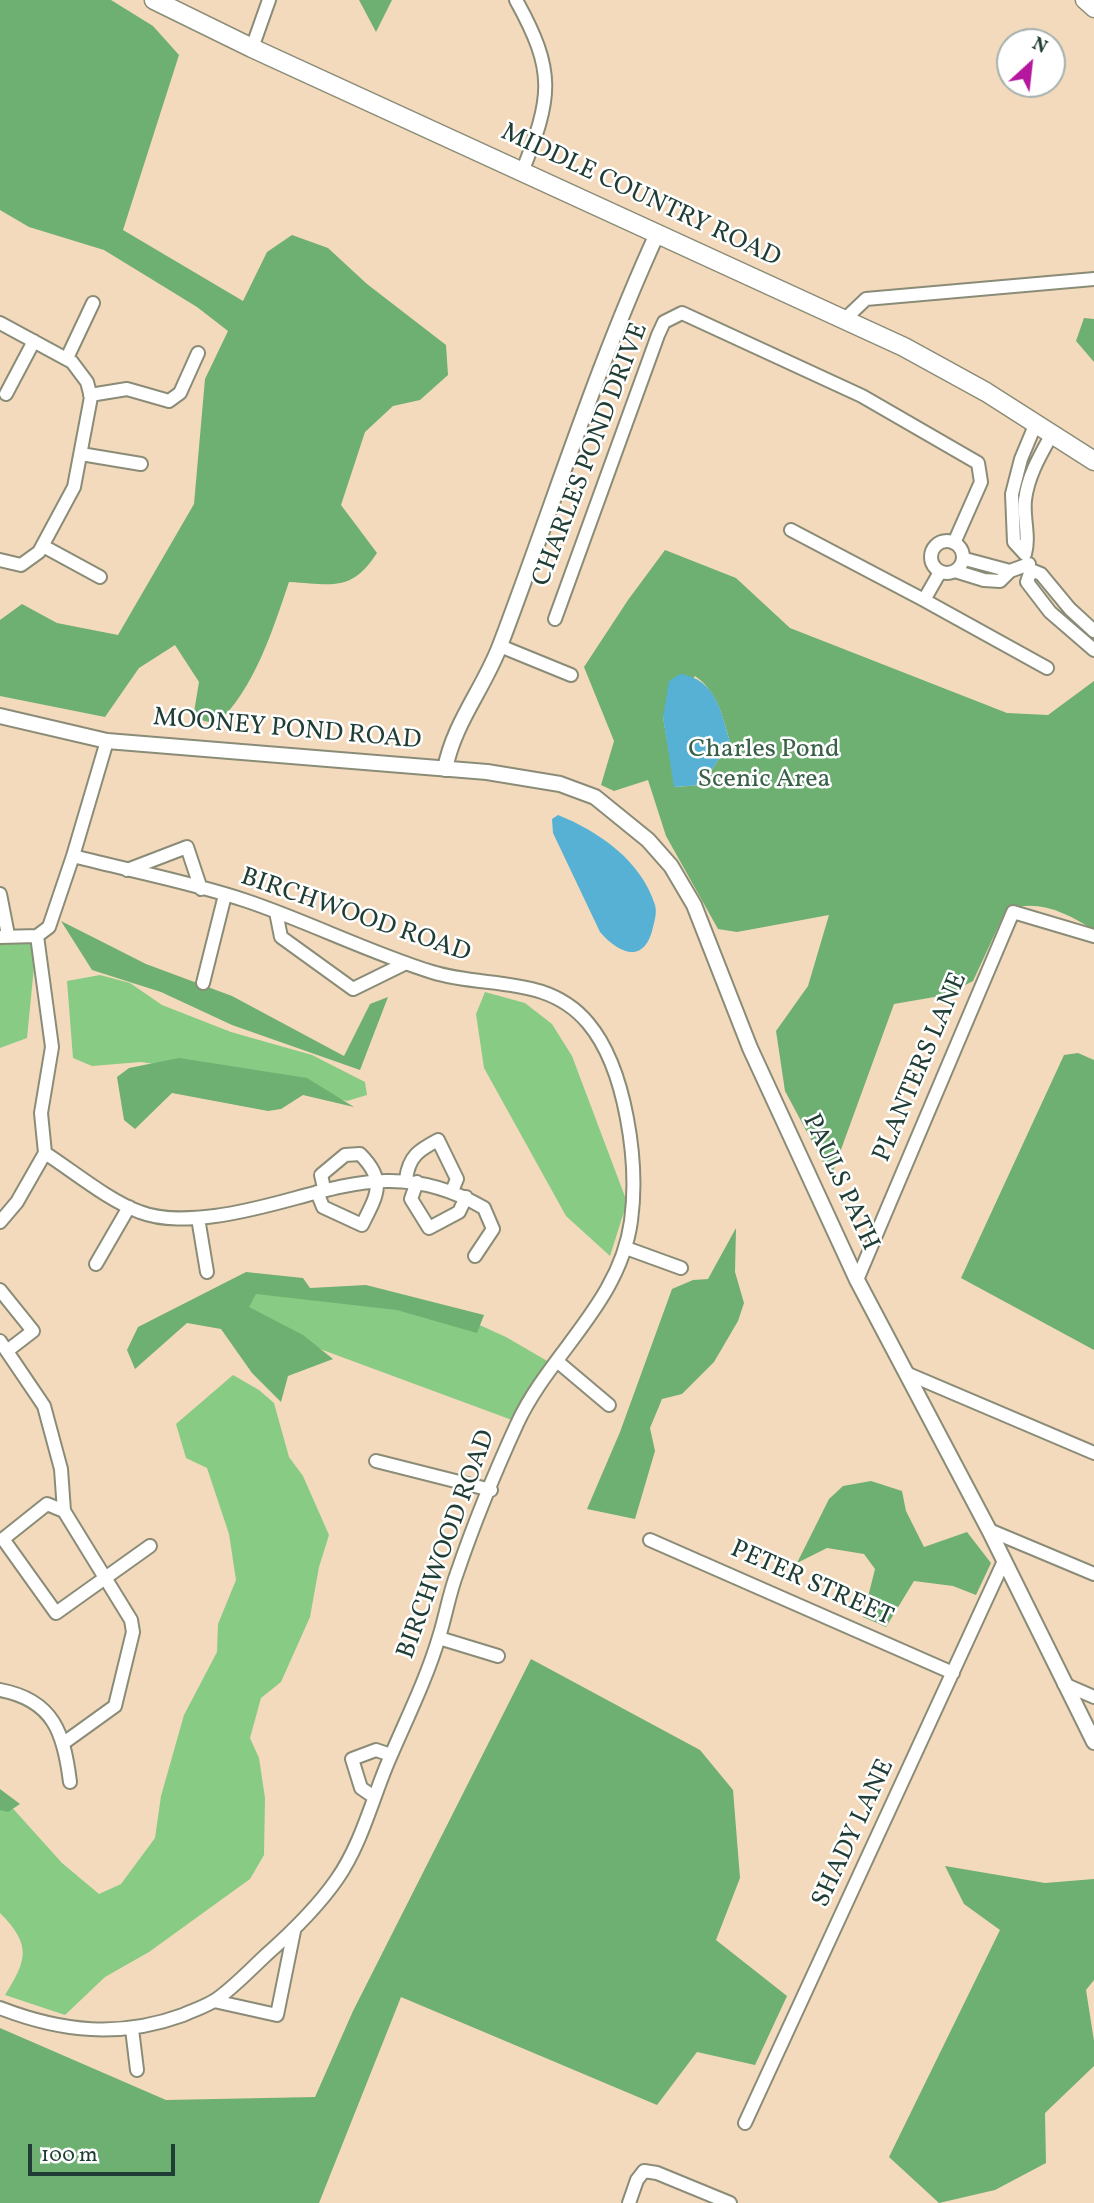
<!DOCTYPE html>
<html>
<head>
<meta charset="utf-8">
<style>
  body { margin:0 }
  #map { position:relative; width:1094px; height:2203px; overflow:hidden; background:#f4dabc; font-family:Vollkorn,serif }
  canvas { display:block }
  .north { position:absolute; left:996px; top:28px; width:70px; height:70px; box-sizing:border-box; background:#fff; border:2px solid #a5b1ae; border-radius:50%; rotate:27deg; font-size:19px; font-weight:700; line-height:28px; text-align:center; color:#1f3d34 }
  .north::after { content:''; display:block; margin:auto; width:24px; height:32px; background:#b5179e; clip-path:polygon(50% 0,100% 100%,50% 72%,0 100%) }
  .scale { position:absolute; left:28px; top:2144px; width:147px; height:32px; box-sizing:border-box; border:4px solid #1f3d34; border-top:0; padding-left:9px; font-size:21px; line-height:24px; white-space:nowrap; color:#1f3d34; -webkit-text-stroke:5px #fff; paint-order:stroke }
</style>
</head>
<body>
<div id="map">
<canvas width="1094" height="2203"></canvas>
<div class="north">N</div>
<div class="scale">100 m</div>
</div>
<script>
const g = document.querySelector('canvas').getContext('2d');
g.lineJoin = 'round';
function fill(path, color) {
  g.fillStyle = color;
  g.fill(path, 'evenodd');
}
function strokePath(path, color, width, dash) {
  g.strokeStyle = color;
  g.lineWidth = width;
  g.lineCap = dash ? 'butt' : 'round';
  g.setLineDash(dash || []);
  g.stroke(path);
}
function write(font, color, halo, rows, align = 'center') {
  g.font = font + ' Vollkorn,serif';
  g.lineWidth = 5;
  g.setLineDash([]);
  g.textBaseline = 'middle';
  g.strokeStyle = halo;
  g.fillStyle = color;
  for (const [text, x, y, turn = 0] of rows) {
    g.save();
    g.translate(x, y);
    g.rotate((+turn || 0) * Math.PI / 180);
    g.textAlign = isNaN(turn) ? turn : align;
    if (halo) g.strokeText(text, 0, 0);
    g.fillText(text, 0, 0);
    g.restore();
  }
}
const green = new Path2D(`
  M 0,936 L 37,936 L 27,1038 L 0,1048 Z
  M 100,975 L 130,983 L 162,1005 L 231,1032 L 312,1055 L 365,1082 L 367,1095 L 347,1101 L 278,1083 L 141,1062 L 92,1066 L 73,1058 L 67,981 Z
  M 485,992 L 525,1003 L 552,1024 L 572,1056 L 627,1202 L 610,1256 L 566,1216 L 484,1068 L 476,1014 Z
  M 245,1288 L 453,1313 L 506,1337 L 549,1362 L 512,1420 L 255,1325 L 236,1300 Z
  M 233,1375 L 259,1390 L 274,1403 L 289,1457 L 303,1476 L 329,1535 L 319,1567 L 310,1617 L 281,1682 L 261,1698 L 250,1738 L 259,1758 L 265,1798 L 264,1855 L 250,1879 L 149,1952 L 105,1977 L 65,2015 L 5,1995 C 27,1960 32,1945 0,1913 L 0,1799 L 8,1803 L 62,1863 L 99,1894 L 121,1884 L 155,1838 L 161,1796 L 184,1715 L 217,1652 L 218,1624 L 236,1580 L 229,1534 L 207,1468 L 186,1458 L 176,1424 Z`);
const forest = new Path2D(`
  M 0,0 L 111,0 L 153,26 L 179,55 L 123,230 L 243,301 L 267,252 L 292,235 L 328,248 L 367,284 L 446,345 L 448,375 L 420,400 L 393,406 L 365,432 L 341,505 L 377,553 C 351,593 332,584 289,582 C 272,632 255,687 217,724 L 193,718 L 199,682 L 175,645 L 139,668 L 105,717 L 0,696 L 0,620 L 22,604 L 57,623 L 118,635 L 194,504 L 205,379 L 228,331 L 197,307 L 104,250 L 29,227 L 0,210 Z
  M 359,0 L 392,0 L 376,32 Z
  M 1084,318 L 1094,319 L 1094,362 L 1076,341 Z
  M 665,550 L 736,578 L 790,628 L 1007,713 L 1048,715 L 1094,681 L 1094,930 C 1067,913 1038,898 1006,910 L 973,981 L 946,995 L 894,1004 L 831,1177 L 785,1091 L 776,1031 L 808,986 L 829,915 L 737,932 L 718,929 L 666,836 L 648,780 L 614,791 L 601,785 L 614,741 L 584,667 L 628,600 ZM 695,676 C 717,691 723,717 730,742 L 702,785 L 675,787 L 663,717 Z
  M 61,921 L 146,964 L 232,996 L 344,1056 L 370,1004 L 388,997 L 360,1070 L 232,1025 L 161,992 L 92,970 Z
  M 1078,1053 L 1094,1060 L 1094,1350 L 961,1278 L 1064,1055 Z
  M 179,1058 L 307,1078 L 354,1107 L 303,1095 L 281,1109 L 268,1111 L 172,1093 L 135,1129 L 124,1120 L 117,1077 L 129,1068 Z
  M 736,1228 L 735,1272 L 744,1303 L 738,1321 L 714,1362 L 682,1394 L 662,1399 L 650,1428 L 655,1451 L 635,1519 L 587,1509 L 620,1432 L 672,1289 L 693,1280 L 708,1279 Z
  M 246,1272 L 303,1278 L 310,1288 L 366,1285 L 484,1315 L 477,1333 L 397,1310 L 256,1294 L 249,1307 L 303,1335 L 333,1359 L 288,1376 L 281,1402 L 252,1373 L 221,1329 L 187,1323 L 135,1369 L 127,1350 L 138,1327 Z
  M 871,1481 L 902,1491 L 906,1511 L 924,1547 L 967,1532 L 991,1563 L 976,1595 L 953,1586 L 914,1581 L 886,1627 L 863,1617 L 875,1569 L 864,1554 L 827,1548 L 797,1563 L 829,1499 L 843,1486 Z
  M 531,1659 L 700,1750 L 733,1790 L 740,1878 L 716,1940 L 787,1996 L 755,2065 L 697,2052 L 657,2105 L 401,1997 L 319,2203 L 0,2203 L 0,2028 L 166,2100 L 315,2097 L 353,2011 Z
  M 0,1789 L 20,1804 L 8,1812 L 0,1810 Z
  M 945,1866 L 1045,1883 L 1094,1879 L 1094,1980 L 1086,1990 L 1094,2041 L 1094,2066 L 1045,2113 L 1046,2163 L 995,2190 L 939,2203 L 889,2157 L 1000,1930 L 964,1904 Z`);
const water = new Path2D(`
  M 680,674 C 716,679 721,712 730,742 L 702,785 L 674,787 L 663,717 L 669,681 Z
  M 558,815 C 598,831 641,860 655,905 C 657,912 655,920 653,927 C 645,964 620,955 600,932 L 553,833 L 552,819 Z`);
const minor = new Path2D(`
  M 516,0 C 556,72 552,97 522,172
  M 252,48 L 269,0
  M 846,318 L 866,299 L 1094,279
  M 0,323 L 72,362 L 87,382 L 91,397 L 74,487 L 39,552 L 21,565 L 0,560
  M 67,358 L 93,303
  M 6,394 L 34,341
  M 90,395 L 127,389 L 169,401 L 180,393 L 198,353
  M 1036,423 L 1021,459 L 1012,494 L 1014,542 L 1025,554 C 1030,536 1023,518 1025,500 C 1028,475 1041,454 1052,434
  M 81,454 L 141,464
  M 791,530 L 924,600 L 940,572
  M931 557a16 16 0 1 1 32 0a16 16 0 1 1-32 0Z
  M 43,546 L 100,577
  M 965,559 L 1010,571
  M 955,571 L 984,580 L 1000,581 L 1010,571 L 1029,564
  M 924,600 L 1047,668
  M 555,619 L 658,335 L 664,322 L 682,313 L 862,396 L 978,463 L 981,482 L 954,543
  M 1094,631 L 1070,609 L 1041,574 L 1031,570 L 1027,582 L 1050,612 L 1094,650
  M 500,646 L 571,675
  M 127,870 L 187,847 L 201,889
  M 0,894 L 8,935
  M 276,912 L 281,937 L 353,989 L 406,963
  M 0,937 L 37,936 L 49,927 L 73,856 L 107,741
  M 203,983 L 225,895
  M 45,1153 C 73,1171 109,1201 140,1212 C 163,1221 191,1219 215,1216 C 315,1203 384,1149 484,1208 L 493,1229 L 475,1256
  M 406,1179 C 409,1156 419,1150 438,1140 L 457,1179 L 452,1191
  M 417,1182 L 411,1199 L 429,1228 L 459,1212 L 466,1197
  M 317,1192 L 323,1207 L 362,1225 C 377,1195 387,1181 360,1154 L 345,1155 L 321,1175 L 324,1188
  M 198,1218 L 207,1272
  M 0,1222 L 17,1202 L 45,1153 L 41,1113 L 52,1047 L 37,936
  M 626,1248 L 681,1268
  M 96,1264 L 129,1207
  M 857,1280 L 1013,912 L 1094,936
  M 0,1290 L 33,1331 L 7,1351
  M 0,1341 L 44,1406 L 61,1469 L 64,1511 L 131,1620 L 133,1632 L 115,1706 L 65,1742
  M 558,1362 L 609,1405
  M 906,1373 L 1094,1453
  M 376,1461 L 491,1490
  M 64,1511 L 47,1504 L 3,1539 L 56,1613 L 150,1546
  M 989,1530 L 1094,1574
  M 650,1540 L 953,1673
  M 439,1638 L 498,1656
  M 1064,1684 L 1094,1697
  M 0,1690 C 54,1700 64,1734 70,1782
  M 374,1797 L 361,1788 L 352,1759 L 376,1750 L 391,1755
  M 214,2001 L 277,2015 L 294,1931
  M 0,2008 C 62,2032 120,2038 183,2015 C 194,2010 207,2006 217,1999 C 235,1986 250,1970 266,1955 C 292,1932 317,1908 337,1879 C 360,1846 371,1804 386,1767 C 404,1724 426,1681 439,1637 C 446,1615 449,1594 457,1573 C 474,1523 495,1472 517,1424 C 549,1354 620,1303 631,1221 C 639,1163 626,1068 588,1023 C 547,974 486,989 432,972 C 368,952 309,922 247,901 C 191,882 131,871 73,856
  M 132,2029 L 137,2070
  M 745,2123 L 1004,1561
  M 629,2203 L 637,2180 L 644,2171 L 657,2173 L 730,2203`);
const tertiary = new Path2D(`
  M 0,716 L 107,741 L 487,772 L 560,784 L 595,797 L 648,840 L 671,866 L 694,905 L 750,1048 L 857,1280 L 989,1530 L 1094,1742
  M 445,769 C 454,722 485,687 501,643 C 553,506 596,367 657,234`);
const secondary = new Path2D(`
  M 1084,0 L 1094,9`);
const primary = new Path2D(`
  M 154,0 L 252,48 L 904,347 L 986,392 L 1094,461`);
const streetNames = [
  ["MIDDLE COUNTRY ROAD",640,197,25],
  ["CHARLES POND DRIVE",592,455,-69],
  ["MOONEY POND ROAD",287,731,5],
  ["BIRCHWOOD ROAD",355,917,19],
  ["PLANTERS LANE",922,1068,-67],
  ["PAULS PATH",839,1183,65],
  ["BIRCHWOOD ROAD",448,1545,-70],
  ["PETER STREET",811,1585,24],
  ["SHADY LANE",855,1834,-65]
];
const parkNames = [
  ["Charles Pond",764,751],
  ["Scenic Area",764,781]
];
fill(green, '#88cb84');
fill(forest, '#6eaf72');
fill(water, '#56b1d4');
strokePath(minor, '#8a8c78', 16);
strokePath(tertiary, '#8a8c78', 18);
strokePath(secondary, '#8a8c78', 19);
strokePath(primary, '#8a8c78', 21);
strokePath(minor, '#fff', 12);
strokePath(tertiary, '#fff', 14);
strokePath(secondary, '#fff', 16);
strokePath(primary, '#fff', 18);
write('26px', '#1f3d34', '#fff', streetNames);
write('26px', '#396048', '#fff', parkNames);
</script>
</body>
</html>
